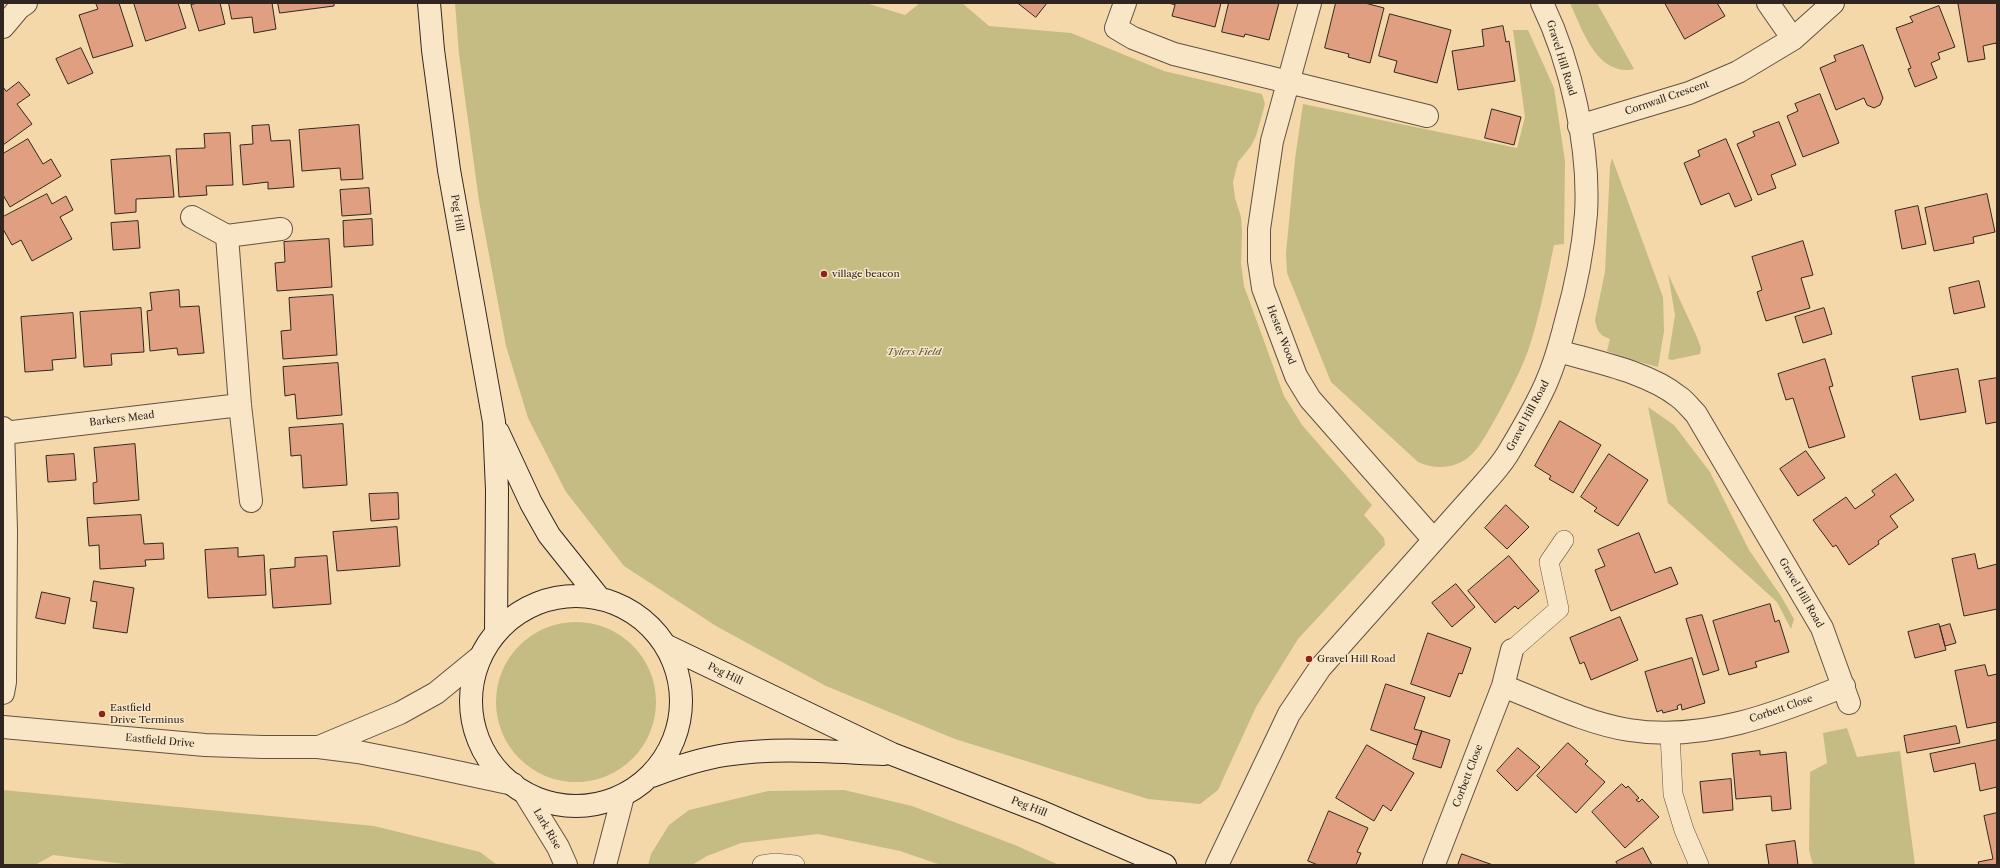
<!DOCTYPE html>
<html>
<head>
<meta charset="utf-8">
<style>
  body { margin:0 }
  #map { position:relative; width:2000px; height:868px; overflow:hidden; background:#f4d8a9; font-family:"Libre Caslon Text",serif }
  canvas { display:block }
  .frame { position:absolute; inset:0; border:4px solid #31261f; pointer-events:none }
</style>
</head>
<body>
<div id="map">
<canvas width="2000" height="868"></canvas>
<div class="frame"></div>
</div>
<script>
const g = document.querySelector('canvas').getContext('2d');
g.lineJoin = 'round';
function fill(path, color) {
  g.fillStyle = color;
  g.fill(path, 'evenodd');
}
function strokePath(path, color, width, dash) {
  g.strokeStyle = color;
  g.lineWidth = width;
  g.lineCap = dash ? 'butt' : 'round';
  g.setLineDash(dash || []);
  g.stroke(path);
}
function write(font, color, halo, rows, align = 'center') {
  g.font = font + ' "Libre Caslon Text",serif';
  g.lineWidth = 3;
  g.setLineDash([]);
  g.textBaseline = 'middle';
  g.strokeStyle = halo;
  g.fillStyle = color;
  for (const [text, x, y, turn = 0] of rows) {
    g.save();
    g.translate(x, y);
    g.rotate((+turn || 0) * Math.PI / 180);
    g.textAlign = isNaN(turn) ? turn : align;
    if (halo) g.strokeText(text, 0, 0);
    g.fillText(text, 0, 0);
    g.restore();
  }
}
const green = new Path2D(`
  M 455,3 L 866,3 L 905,15 L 920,3 L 962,3 L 989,26 L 1071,33 L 1164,71 L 1262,94 L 1265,104 L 1256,136 L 1251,146 L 1238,162 L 1233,182 L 1235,198 L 1241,217 L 1242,231 L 1241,263 L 1244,286 L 1284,396 L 1302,425 L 1372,505 L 1364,515 L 1384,538 L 1385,545 L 1298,639 L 1256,707 L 1218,790 L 1200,804 L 1148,799 L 955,739 L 826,686 L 716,626 L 624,566 L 566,492 L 528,418 L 506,346 L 479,201 L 459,54 Z
  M 1570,3 L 1597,3 L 1634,69 C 1597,77 1582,29 1570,3 Z
  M 1513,30 L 1528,30 L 1554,88 L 1565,161 L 1564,244 L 1554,245 C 1547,279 1540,314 1529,348 C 1521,371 1509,393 1498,414 C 1491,426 1481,446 1471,455 C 1456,469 1435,470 1418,462 L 1331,382 L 1287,273 L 1286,253 L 1295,159 L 1303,104 L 1517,148 L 1525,117 Z
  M 1612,158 L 1663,297 L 1664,331 L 1658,367 L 1625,358 L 1607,351 L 1610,339 C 1599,335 1597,331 1595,320 L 1605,272 L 1610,166 Z
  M 1668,274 L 1697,337 L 1701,348 L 1700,354 L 1672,360 L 1668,359 L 1675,315 Z
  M 1648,407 L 1674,425 L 1710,472 L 1749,550 L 1781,596 L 1794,619 L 1791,629 L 1777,602 L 1668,503 Z
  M496 702a80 80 0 1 1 160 0a80 80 0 1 1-160 0Z
  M 1847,728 L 1857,757 L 1900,751 L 1915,865 L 1813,865 L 1809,850 L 1810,772 L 1827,763 L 1823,733 Z
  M 3,790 L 374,826 L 480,852 L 497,865 L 133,865 L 53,855 L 35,865 L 3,865 Z
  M 844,790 L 912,806 L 1015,845 L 1059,865 L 941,865 L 900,851 L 818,834 L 741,843 L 707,856 L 692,865 L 648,865 L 651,854 L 669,825 L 689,810 L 768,791 Z`);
const building = new Path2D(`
  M 99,3 L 119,3 L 133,46 L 93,58 L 79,15 L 98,9 L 96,4 Z
  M 134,3 L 178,3 L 186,28 L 146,41 Z
  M 198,3 L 220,3 L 225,24 L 199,31 L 191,5 Z
  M 229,3 L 272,3 L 276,29 L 254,33 L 252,17 L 232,19 Z
  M 278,3 L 334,3 L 334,6 L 280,13 Z
  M 1018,3 L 1047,3 L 1036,17 Z
  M 1168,3 L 1221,3 L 1215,27 L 1172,16 L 1175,5 Z
  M 1229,3 L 1279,3 L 1269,40 L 1245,34 L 1244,37 L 1222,32 Z
  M 1336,3 L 1365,3 L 1384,8 L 1370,63 L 1348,57 L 1349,54 L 1325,48 Z
  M 1665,3 L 1717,3 L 1725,16 L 1685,39 Z
  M 1965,3 L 1997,3 L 1997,48 L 1996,43 L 1983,46 L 1985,59 L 1968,62 L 1958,4 Z
  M 1939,6 L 1955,47 L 1938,53 L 1940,59 L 1931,63 L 1937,78 L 1915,87 L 1908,69 L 1911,68 L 1896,28 L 1913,22 L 1910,17 Z
  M 1390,14 L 1451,30 L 1437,83 L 1394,72 L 1397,61 L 1379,56 Z
  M 1503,26 L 1506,42 L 1509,41 L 1515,81 L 1458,90 L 1452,51 L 1484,46 L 1482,30 Z
  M 1863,45 L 1883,98 L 1880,105 L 1874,108 L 1867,105 L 1864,98 L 1836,110 L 1820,68 L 1836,61 L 1834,56 Z
  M 81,48 L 93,73 L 68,84 L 56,59 Z
  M 19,82 L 30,95 L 17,104 L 32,124 L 3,145 L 3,87 L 6,91 Z
  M 1820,94 L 1839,143 L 1803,157 L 1787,116 L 1798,111 L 1795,104 Z
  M 1492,109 L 1521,117 L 1514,145 L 1485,138 Z
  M 1779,122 L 1796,165 L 1771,175 L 1776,188 L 1758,195 L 1737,144 L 1755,136 L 1753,132 Z
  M 269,125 L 271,141 L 290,140 L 294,187 L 268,189 L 268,182 L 243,185 L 240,145 L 253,144 L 252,126 Z
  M 359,125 L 363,179 L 341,180 L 340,168 L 302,171 L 299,130 Z
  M 230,133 L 233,185 L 206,186 L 207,195 L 179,197 L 176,149 L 205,148 L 204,134 Z
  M 28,139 L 43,164 L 51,159 L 61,176 L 10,207 L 3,195 L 3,154 Z
  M 1726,139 L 1752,200 L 1735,207 L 1729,193 L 1701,205 L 1684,163 L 1700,156 L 1698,151 Z
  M 170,156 L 174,197 L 136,199 L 136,212 L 115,214 L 111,160 Z
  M 369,188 L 371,214 L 342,216 L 340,190 Z
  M 47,194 L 52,204 L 66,196 L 73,210 L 60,217 L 72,239 L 32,261 L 21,240 L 12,245 L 3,229 L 3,217 Z
  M 1987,194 L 1995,232 L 1973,237 L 1974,243 L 1934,251 L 1925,208 Z
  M 1918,206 L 1926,244 L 1902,249 L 1895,211 Z
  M 372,219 L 373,245 L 344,247 L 343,221 Z
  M 138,221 L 140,248 L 113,250 L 111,223 Z
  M 329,239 L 332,287 L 277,291 L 275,263 L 285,262 L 284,242 Z
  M 1803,241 L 1813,275 L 1801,278 L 1810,308 L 1766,321 L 1757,292 L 1762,290 L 1752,257 Z
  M 1979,281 L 1985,307 L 1954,314 L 1949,288 Z
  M 179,290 L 180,307 L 199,306 L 204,353 L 178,355 L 177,348 L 150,351 L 147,311 L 152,310 L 150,293 Z
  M 333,295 L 337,355 L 283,359 L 281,331 L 291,330 L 289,298 Z
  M 141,308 L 144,352 L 111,354 L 112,365 L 84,367 L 80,312 Z
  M 1824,308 L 1832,334 L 1803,343 L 1795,317 Z
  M 73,313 L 76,358 L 52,360 L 53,370 L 25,372 L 21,317 Z
  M 1825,359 L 1833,386 L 1829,387 L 1845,437 L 1809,448 L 1793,398 L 1786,400 L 1778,374 Z
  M 338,363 L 342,415 L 297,419 L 295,394 L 285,396 L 283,367 Z
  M 1958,369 L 1966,412 L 1920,420 L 1912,377 Z
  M 1997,378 L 1997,422 L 1986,424 L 1979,381 Z
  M 1560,421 L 1601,445 L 1573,493 L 1549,479 L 1551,476 L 1535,466 Z
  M 343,424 L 347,485 L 303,488 L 301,455 L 291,456 L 289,428 Z
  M 135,444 L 139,500 L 94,504 L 93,483 L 97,482 L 94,448 Z
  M 1806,451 L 1825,478 L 1798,496 L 1780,469 Z
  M 74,454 L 76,480 L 48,482 L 46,456 Z
  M 1609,454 L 1648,480 L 1618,526 L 1594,511 L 1597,508 L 1581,497 Z
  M 1896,474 L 1914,500 L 1890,516 L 1898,527 L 1878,541 L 1879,544 L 1849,565 L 1836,545 L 1833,547 L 1813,520 L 1846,497 L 1855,509 L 1875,495 L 1872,491 Z
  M 398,493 L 399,519 L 371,521 L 369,494 Z
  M 1506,505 L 1529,527 L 1507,549 L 1485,528 Z
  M 141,515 L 144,544 L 163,543 L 164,559 L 145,560 L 146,566 L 100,569 L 99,545 L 89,546 L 87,518 Z
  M 397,527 L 400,566 L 337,571 L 333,532 Z
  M 1639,533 L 1655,573 L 1671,567 L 1678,584 L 1611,611 L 1595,570 L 1605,566 L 1598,550 Z
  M 238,548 L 238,557 L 264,555 L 266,595 L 208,598 L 205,550 Z
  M 1975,554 L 1978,569 L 1997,564 L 1997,609 L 1964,616 L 1952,559 Z
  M 327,556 L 331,604 L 273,608 L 270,569 L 295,567 L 295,558 Z
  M 1509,556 L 1539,591 L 1518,609 L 1515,606 L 1495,623 L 1468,591 Z
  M 94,581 L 134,588 L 127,633 L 93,628 L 97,602 L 91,601 Z
  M 1456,584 L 1475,607 L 1452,627 L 1432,603 Z
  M 42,592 L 70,598 L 65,624 L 36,618 Z
  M 1770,604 L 1775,622 L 1779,620 L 1789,652 L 1755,662 L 1757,667 L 1729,675 L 1713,621 Z
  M 1702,615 L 1719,670 L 1703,675 L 1686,619 Z
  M 1620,617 L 1638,660 L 1591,680 L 1584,662 L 1580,664 L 1570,638 Z
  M 1939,624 L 1946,650 L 1915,658 L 1908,632 Z
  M 1950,624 L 1956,643 L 1945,646 L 1940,627 Z
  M 1428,633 L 1471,648 L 1462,674 L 1459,673 L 1450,697 L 1411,684 Z
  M 1692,658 L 1705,703 L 1682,710 L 1681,704 L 1677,706 L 1678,709 L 1663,713 L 1662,710 L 1657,712 L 1645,672 Z
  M 1985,665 L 1988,676 L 1997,674 L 1997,722 L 1967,728 L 1955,671 Z
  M 1386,684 L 1425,697 L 1414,729 L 1422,731 L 1417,745 L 1371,730 Z
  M 1956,726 L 1960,743 L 1907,753 L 1904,736 Z
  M 1422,731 L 1450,740 L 1441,768 L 1413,759 Z
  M 1997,740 L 1997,787 L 1980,791 L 1975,763 L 1934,772 L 1930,754 Z
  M 1568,743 L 1588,761 L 1585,764 L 1605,782 L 1576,813 L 1537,776 Z
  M 1367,745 L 1414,773 L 1391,811 L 1383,805 L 1374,821 L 1336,798 Z
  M 1518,748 L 1540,767 L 1517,791 L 1497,771 Z
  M 1760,751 L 1760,755 L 1786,752 L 1791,809 L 1772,811 L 1771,796 L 1736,799 L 1732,754 Z
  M 1731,779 L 1733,810 L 1703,813 L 1700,782 Z
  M 1622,784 L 1626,788 L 1628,786 L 1639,798 L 1636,800 L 1639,802 L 1642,799 L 1659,817 L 1625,848 L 1592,812 Z
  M 1329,811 L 1368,828 L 1357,852 L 1361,853 L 1356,865 L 1318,865 L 1308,861 Z
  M 1997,813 L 1997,865 L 1979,865 L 1978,862 L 1993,859 L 1984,816 Z
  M 1795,841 L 1798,865 L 1769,865 L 1766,845 Z
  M 1643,848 L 1652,865 L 1618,865 L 1616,862 Z
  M 1462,854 L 1493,865 L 1458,865 Z`);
const service = new Path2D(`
  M 1512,650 L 1559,609 L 1549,562 L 1564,540
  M 1670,734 L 1673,794 L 1684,830 L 1699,865
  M 762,865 L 775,863 L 795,865`);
const minor = new Path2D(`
  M 1125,3 L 1116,28 L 1133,38 L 1174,54 L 1427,116
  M 1310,3 L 1272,141 L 1259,229 L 1259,261 L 1263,288 L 1296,376 L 1310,399 L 1434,540
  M 1768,3 L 1793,39
  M 3,27 L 19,8 L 26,3
  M 1579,126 L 1689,93 L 1738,72 L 1793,39 L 1833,3
  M 192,217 L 227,236 L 281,229
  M 227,236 L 240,405 L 251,501
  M 1558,351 C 1596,362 1648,372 1679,397 C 1685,401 1691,409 1696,414 L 1822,628 L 1849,703
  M 3,428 L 6,530 L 5,682 L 3,693
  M 4,433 L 240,405
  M 1503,686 C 1544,702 1586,723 1629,730 C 1704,742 1776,714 1844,686
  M 526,795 L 558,847 L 566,865
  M 1434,864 L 1503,686 L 1512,650
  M 605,865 L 623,796
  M 1217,865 L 1289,714 L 1320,668 L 1482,486 C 1491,476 1500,466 1507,455 C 1519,435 1532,413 1542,392 C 1553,370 1560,345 1566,321 C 1576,286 1583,250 1586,214 C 1590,147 1571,63 1542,3`);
const tertiary = new Path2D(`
  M 3,727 L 205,745 L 263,747 L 318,747 L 358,752 L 424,765 L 513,784
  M 319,747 L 400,713 L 436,693 L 480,657`);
const secondary = new Path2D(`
  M 429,3 L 433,50 L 449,170 L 494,422 L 497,490 L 496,632
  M 498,432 L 531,503 L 549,535 L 600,599
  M471 701a105 105 0 1 1 210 0a105 105 0 1 1-210 0Z
  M 667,646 L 892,754 L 1042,812 L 1165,865
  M 652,776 C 676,767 700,759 725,755 C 778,747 832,752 884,754`);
const markers = [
  [824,274,4,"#8f2418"],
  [1309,659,4,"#8f2418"],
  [102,714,4,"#8f2418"]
];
const streetNames = [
  ["Gravel Hill Road",1561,58,73],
  ["Cornwall Crescent",1667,98,-19],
  ["Peg Hill",457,213,81],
  ["Hester Wood",1281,335,69],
  ["Gravel Hill Road",1528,416,-62],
  ["Barkers Mead",122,419,-7],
  ["Gravel Hill Road",1801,593,60],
  ["Peg Hill",725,674,26],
  ["Corbett Close",1781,709,-19],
  ["Eastfield Drive",160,741,5],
  ["Corbett Close",1468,776,-69],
  ["Peg Hill",1029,807,22],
  ["Lark Rise",547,829,60]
];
const poiNames = [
  ["village beacon",832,274],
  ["Gravel Hill Road",1317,659],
  ["Eastfield",110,708],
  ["Drive Terminus",110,720]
];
const parkNames = [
  ["Tylers Field",914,352]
];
fill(green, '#c4bc82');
fill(building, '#e19f82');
strokePath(building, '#31261f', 1);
strokePath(service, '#625242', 20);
strokePath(minor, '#625242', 24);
strokePath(tertiary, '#625242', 24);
strokePath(secondary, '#31261f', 24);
strokePath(service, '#f8e6c7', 19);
strokePath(minor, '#f8e6c7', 22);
strokePath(tertiary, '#f8e6c7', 22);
strokePath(secondary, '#f8e6c7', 22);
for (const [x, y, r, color] of markers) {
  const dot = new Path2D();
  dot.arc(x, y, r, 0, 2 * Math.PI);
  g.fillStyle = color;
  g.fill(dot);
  strokePath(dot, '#f8e6c7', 1.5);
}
write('10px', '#31261f', '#f8e6c7', streetNames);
write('10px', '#31261f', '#f8e6c7', poiNames, 'left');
write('italic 10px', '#564c38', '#f8e6c7', parkNames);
</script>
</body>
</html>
